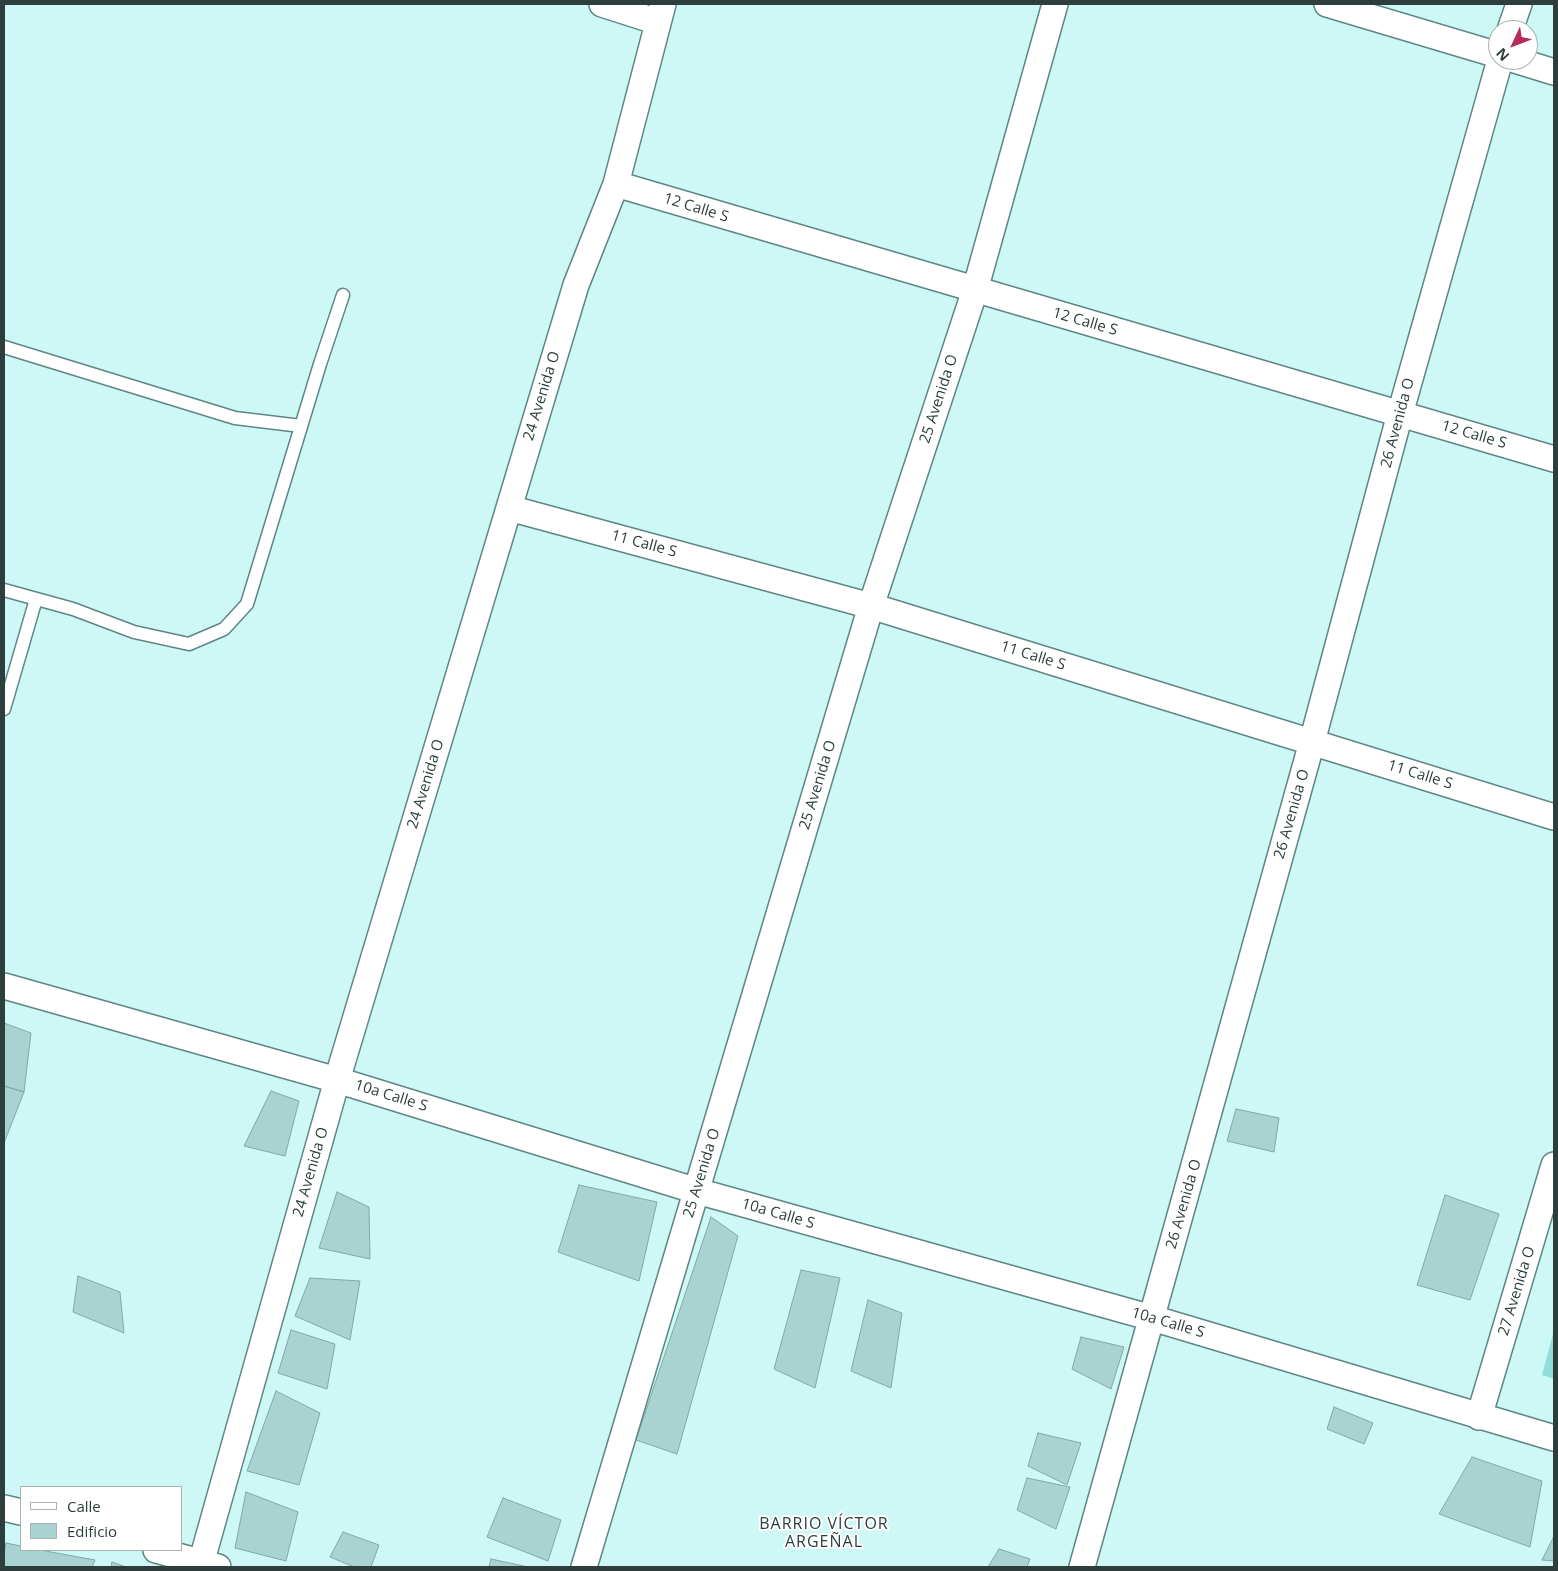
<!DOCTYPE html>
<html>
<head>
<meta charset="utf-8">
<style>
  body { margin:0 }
  #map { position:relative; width:1558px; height:1571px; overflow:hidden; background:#cef8f6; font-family:"Open Sans",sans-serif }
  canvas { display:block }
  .frame { position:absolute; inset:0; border:5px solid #2d3e3d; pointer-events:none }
  .legend { position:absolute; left:20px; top:1486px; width:162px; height:65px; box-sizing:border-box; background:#fff; border:1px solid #abb2b1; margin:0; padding:6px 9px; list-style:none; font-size:15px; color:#2d3e3d }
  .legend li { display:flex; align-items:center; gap:10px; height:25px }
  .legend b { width:25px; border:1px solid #abb2b1 }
  .north { position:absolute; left:1488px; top:20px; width:50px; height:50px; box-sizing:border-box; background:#fff; border:1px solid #abb2b1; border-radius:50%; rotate:227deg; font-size:14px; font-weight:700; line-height:20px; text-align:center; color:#2d3e3d }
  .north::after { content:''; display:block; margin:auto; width:18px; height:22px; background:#b8295c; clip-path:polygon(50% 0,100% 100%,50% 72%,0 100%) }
</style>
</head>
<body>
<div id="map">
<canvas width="1558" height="1571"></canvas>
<div class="frame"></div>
<ul class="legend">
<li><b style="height:6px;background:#fff"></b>Calle</li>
<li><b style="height:14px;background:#a9d3d0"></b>Edificio</li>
</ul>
<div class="north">N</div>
</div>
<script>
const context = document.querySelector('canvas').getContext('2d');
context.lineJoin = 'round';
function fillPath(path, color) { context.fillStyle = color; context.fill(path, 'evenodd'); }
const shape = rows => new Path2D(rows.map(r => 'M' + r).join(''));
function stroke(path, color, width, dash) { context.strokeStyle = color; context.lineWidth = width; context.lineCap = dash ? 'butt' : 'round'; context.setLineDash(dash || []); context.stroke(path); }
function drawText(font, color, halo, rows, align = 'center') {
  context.font = font + ' "Open Sans",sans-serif'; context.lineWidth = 4; context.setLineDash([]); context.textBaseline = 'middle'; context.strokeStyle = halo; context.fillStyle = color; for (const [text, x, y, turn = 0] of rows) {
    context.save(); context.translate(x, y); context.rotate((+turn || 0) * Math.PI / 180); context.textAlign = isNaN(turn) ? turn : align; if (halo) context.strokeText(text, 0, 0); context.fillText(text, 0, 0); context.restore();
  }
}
fillPath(shape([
  [1554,1330,1554,1379,1542,1375]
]), '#8edfdb');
const building = shape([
  [4,1023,31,1033,24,1092,4,1086,4,1023],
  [4,1086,24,1092,4,1143,4,1086],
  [271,1091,299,1101,285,1156,244,1146,271,1091],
  [1236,1109,1279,1118,1274,1152,1227,1141,1236,1109],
  [579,1185,657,1202,639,1281,558,1252,579,1185],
  [337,1192,369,1207,370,1259,319,1248,337,1192],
  [1445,1195,1499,1214,1470,1300,1417,1285,1445,1195],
  [711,1217,738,1236,677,1454,636,1440,711,1217],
  [801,1270,840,1278,815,1388,774,1369,801,1270],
  [78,1276,120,1292,124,1333,73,1312,78,1276],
  [310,1278,360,1281,350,1340,295,1316,310,1278],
  [868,1300,902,1313,891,1388,851,1371,868,1300],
  [291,1330,335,1344,327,1389,278,1373,291,1330],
  [1081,1337,1124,1347,1111,1389,1072,1369,1081,1337],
  [276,1391,320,1413,299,1485,247,1471,276,1391],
  [1334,1407,1373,1423,1364,1444,1327,1429,1334,1407],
  [1038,1433,1081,1443,1067,1485,1028,1466,1038,1433],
  [1472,1457,1542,1481,1530,1547,1439,1514,1472,1457],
  [1027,1478,1070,1487,1056,1529,1017,1510,1027,1478],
  [246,1492,298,1512,286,1561,235,1548,246,1492],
  [503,1498,561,1520,548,1561,487,1537,503,1498],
  [343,1532,379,1545,371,1567,354,1567,330,1557,343,1532],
  [1554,1536,1554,1561,1542,1560,1554,1536],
  [6,1543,21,1546,21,1550,40,1550,95,1560,92,1567,4,1567,4,1553,6,1543],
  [999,1549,1030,1559,1027,1567,988,1567,999,1549],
  [491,1559,528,1567,489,1567,491,1559],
  [112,1562,126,1567,111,1567,112,1562]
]);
fillPath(building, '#a9d3d0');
stroke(building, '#80a9a6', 1);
const service = shape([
  [4,347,235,418,301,426],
  [4,590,73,609,134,632,189,644,224,629,247,604,320,364,343,295],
  [4,709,36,599]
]);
const minor = shape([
  [602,4,658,22],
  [1327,4,1498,55],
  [1510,30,1519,4],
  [1515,60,1554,72],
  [616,184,1554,459],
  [509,508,871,606,1554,817],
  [4,986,337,1080,697,1191,1152,1318,1554,1438],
  [1479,1417,1554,1165],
  [4,1508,21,1512],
  [156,1550,218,1567],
  [200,1567,337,1080,576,285,616,184,663,4],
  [584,1567,871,606,975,290,1055,4],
  [1082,1567,1312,742,1400,414,1500,60]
]);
stroke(service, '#5e8684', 15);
stroke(minor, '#5e8684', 28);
stroke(service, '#fff', 12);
stroke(minor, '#fff', 25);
drawText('15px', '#2d3e3d', '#fff', [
  ["12 Calle S",696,208,17],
  ["12 Calle S",1085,322,16],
  ["24 Avenida O",542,396,-73],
  ["25 Avenida O",939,399,-72],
  ["26 Avenida O",1398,423,-75],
  ["12 Calle S",1474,435,16],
  ["11 Calle S",644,544,15],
  ["11 Calle S",1033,656,17],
  ["11 Calle S",1420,775,17],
  ["24 Avenida O",426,784,-73],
  ["25 Avenida O",818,785,-73],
  ["26 Avenida O",1292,814,-74],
  ["10a Calle S",391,1096,17],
  ["24 Avenida O",311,1172,-74],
  ["25 Avenida O",702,1173,-73],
  ["26 Avenida O",1184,1204,-74],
  ["10a Calle S",778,1214,16],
  ["27 Avenida O",1517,1291,-73],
  ["10a Calle S",1168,1323,16]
]);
context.letterSpacing = '1px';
drawText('16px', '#2d3e3d', '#fff', [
  ["BARRIO VÍCTOR",824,1524],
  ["ARGEÑAL",824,1542]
]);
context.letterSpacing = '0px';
</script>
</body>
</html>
